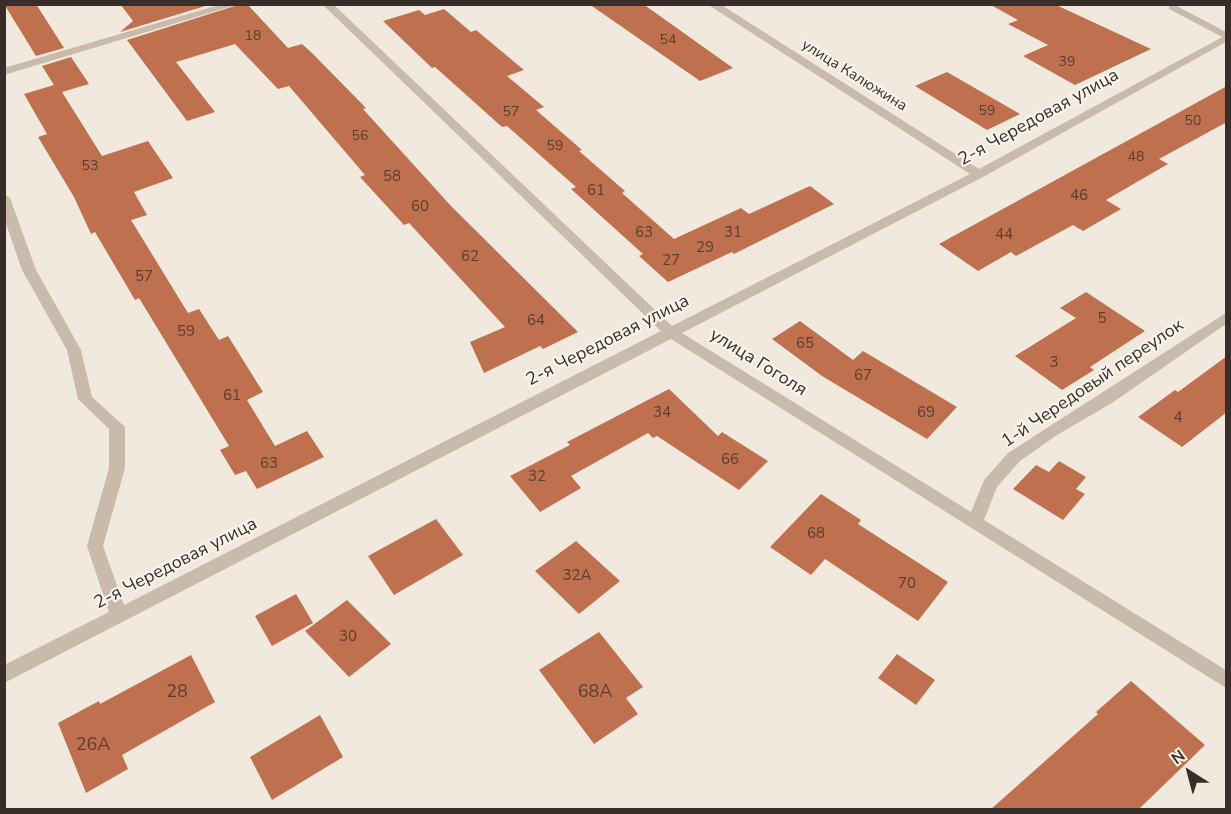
<!DOCTYPE html>
<html>
<head>
<meta charset="utf-8">
<style>
  body { margin:0 }
  #map { position:relative; width:1231px; height:814px; overflow:hidden; background:#f1e9de; font-family:"Nunito Sans",sans-serif }
  canvas { display:block }
  .frame { position:absolute; inset:0; border:6px solid #372e2a; pointer-events:none }
  .north { position:absolute; left:1159px; top:742px; width:60px; height:60px; -webkit-text-stroke:4px #f9f3ea; paint-order:stroke; rotate:324deg; font-size:16px; font-weight:700; line-height:24px; text-align:center; color:#372e2a }
  .north::after { content:''; display:block; margin:auto; width:21px; height:27px; background:#372e2a; clip-path:polygon(50% 0,100% 100%,50% 72%,0 100%) }
</style>
</head>
<body>
<div id="map">
<canvas width="1231" height="814"></canvas>
<div class="frame"></div>
<div class="north">N</div>
</div>
<script>
const context = document.querySelector('canvas').getContext('2d');
context.lineJoin = 'round';
function fillPath(path, color) { context.fillStyle = color; context.fill(path, 'evenodd'); }
const shape = rows => new Path2D(rows.map(r => 'M' + r).join(''));
function drawText(font, color, halo, rows, align = 'center') {
  context.font = font + ' "Nunito Sans",sans-serif'; context.lineWidth = 4.5; context.setLineDash([]); context.textBaseline = 'middle'; context.strokeStyle = halo; context.fillStyle = color; for (const [text, x, y, turn = 0] of rows) {
    context.save(); context.translate(x, y); context.rotate((+turn || 0) * Math.PI / 180); context.textAlign = isNaN(turn) ? turn : align; if (halo) context.strokeText(text, 0, 0); context.fillText(text, 0, 0); context.restore();
  }
}
fillPath(shape([
  [4,4,36,4,64,48,36,56],
  [120,4,212,4,120,32,133,21],
  [241,4,247,4,288,48,302,44,312,53,366,108,363,109,451,206,578,332,543,349,540,346,484,373,470,342,505,327,409,223,404,225,360,177,365,175,289,86,278,89,235,44,176,62,215,112,187,121,127,40],
  [589,4,643,4,733,68,700,81],
  [989,4,1054,4,1151,49,1075,85,1023,56,1048,45,1008,24,1018,20],
  [444,9,471,32,476,30,524,70,507,76,544,107,536,110,582,150,579,151,625,191,622,193,674,239,741,208,749,214,810,186,834,204,734,254,732,252,668,282,639,256,643,254,571,189,576,187,507,126,502,127,435,67,432,68,383,21,419,10,425,15],
  [71,57,89,84,62,92,102,156,148,141,173,178,134,192,147,215,131,220,188,313,199,309,219,340,228,336,263,392,247,400,275,446,307,431,324,457,257,489,246,471,235,475,220,450,229,446,139,298,135,300,95,232,91,234,74,197,38,137,47,134,24,94,54,85,42,66],
  [947,72,1020,114,987,130,915,86],
  [1227,86,1227,122,1159,159,1168,164,1106,200,1121,209,1083,231,1073,225,1016,256,1011,252,978,271,939,244],
  [1086,292,1145,331,1090,367,1094,370,1062,390,1015,356,1076,318,1060,308],
  [800,321,853,360,863,351,957,407,927,439,822,376,772,339],
  [1227,356,1227,412,1182,447,1138,417,1175,390,1178,392],
  [669,389,718,436,722,432,768,461,739,490,657,436,653,438,648,433,571,476,581,488,540,512,510,476,570,445,567,442],
  [1059,461,1086,477,1076,489,1085,494,1063,520,1013,489,1036,465,1049,472],
  [821,494,861,520,858,524,948,582,918,621,825,559,811,575,770,547],
  [436,519,463,555,394,595,368,556],
  [576,541,620,581,579,614,535,571],
  [296,594,313,623,272,646,255,616],
  [347,600,391,644,349,677,305,631],
  [599,632,643,687,626,698,638,714,594,744,539,670],
  [897,654,935,680,916,705,878,678],
  [191,655,215,702,122,755,128,769,86,793,58,723,99,701,100,704],
  [1131,681,1205,745,1138,810,990,810,1098,714,1096,712],
  [320,715,343,757,272,800,250,757]
]), '#bf704f');
fillPath(shape([
  [1169,5,1175,5,1226,32,1226,39,1169,9,1169,5]
]), '#c9baab');
fillPath(shape([
  [222,4,239,4,4,75,4,68,222,4],
  [322,4,333,4,672,326,970,174,707,4,720,4,979,169,1226,35,1226,42,983,177,682,333,971,512,984,480,1008,453,1226,313,1226,324,1112,403,1057,435,1020,461,997,487,984,520,1226,670,1226,688,671,339,4,683,4,665,109,612,87,546,109,468,109,429,78,399,67,350,22,270,4,218,4,194,10,198,36,270,81,350,92,397,125,427,125,468,103,546,124,605,661,331,322,4]
]), '#c9baab');
drawText('14px', '#593e33', null, [
  ["18",253,37],
  ["54",668,41],
  ["39",1067,63],
  ["59",987,112],
  ["57",511,113],
  ["50",1193,122],
  ["56",360,137],
  ["59",555,147],
  ["48",1136,158],
  ["53",90,167]
]);
drawText('15px', '#372e2a', '#f9f3ea', [
  ["улица Калюжина",854,76,32]
]);
drawText('15px', '#593e33', null, [
  ["58",392,177],
  ["61",596,191],
  ["46",1079,196],
  ["60",420,207],
  ["63",644,233],
  ["31",733,233],
  ["44",1004,235],
  ["29",705,248],
  ["62",470,257],
  ["27",671,261],
  ["57",144,277],
  ["5",1102,319],
  ["64",536,321],
  ["59",186,332],
  ["65",805,344],
  ["3",1054,363],
  ["67",863,376],
  ["61",232,396],
  ["34",662,413],
  ["69",926,413],
  ["4",1178,418],
  ["66",730,460],
  ["63",269,464],
  ["32",537,477],
  ["68",816,534],
  ["32А",577,576],
  ["70",907,584],
  ["30",348,637]
]);
drawText('18px', '#372e2a', '#f9f3ea', [
  ["2-я Чередовая улица",1039,118,-29],
  ["2-я Чередовая улица",608,341,-27],
  ["улица Гоголя",758,363,32],
  ["1-й Чередовый переулок",1093,384,-34],
  ["2-я Чередовая улица",176,564,-27]
]);
drawText('18px', '#593e33', null, [
  ["28",177,693],
  ["68А",595,693],
  ["26А",93,746]
]);
</script>
</body>
</html>
